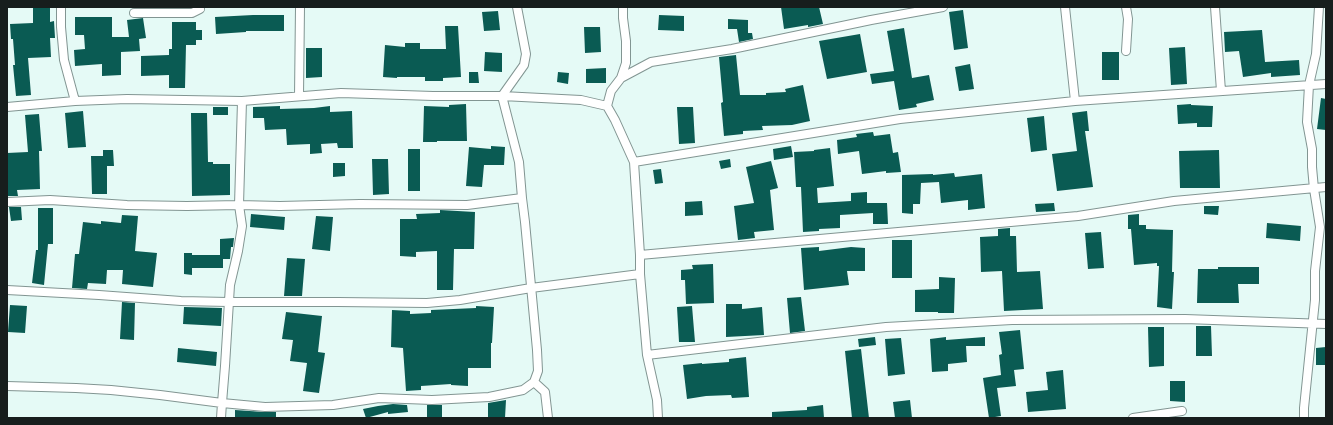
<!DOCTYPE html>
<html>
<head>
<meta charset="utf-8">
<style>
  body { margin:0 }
  #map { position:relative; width:1333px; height:425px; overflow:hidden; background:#e5faf6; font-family:"PT Sans",sans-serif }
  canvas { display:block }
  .frame { position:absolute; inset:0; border:8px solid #171e1d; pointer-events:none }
</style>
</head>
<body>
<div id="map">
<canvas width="1333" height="425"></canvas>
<div class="frame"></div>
</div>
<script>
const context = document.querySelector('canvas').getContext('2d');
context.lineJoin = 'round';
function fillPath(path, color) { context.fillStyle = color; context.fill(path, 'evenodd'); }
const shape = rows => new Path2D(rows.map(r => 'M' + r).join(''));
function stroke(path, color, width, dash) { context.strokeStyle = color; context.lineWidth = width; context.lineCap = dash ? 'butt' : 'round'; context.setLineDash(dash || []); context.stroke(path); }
fillPath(shape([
  [33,7,50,7,50,22,54,21,55,38,50,38,51,57,28,58,31,95,16,96,13,65,15,65,13,39,11,39,10,24,33,23],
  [781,7,819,7,823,24,808,27,808,25,784,29],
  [963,10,968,48,954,50,949,12],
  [498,11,500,30,484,31,482,12],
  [253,15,284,15,284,31,246,31,246,32,216,34,215,17],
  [659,15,684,16,684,31,658,30],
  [75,17,112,17,112,37,129,37,127,20,143,18,146,38,139,39,140,51,121,52,121,75,102,76,102,64,75,66,74,50,85,49,84,35,75,35],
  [728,19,748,20,748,33,752,33,753,39,739,42,737,29,728,29],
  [172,22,196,22,196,30,202,30,202,40,196,40,196,45,186,45,185,88,169,88,169,75,141,76,141,56,169,55,169,49,172,49],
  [445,26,458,26,461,77,443,78,443,81,425,81,425,77,397,77,397,78,383,77,385,45,405,47,405,43,420,43,420,49,446,49],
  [584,27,600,27,601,52,585,53],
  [904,28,912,78,929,75,934,100,916,104,917,107,899,110,894,81,872,84,870,74,894,71,887,31],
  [1262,30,1265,62,1299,60,1300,75,1271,77,1271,73,1243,77,1239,51,1225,52,1224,32],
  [860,34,867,72,827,79,819,41],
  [1185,47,1187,84,1171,85,1169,48],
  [306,48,322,48,322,77,306,78],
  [485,52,502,53,502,72,484,71],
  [1102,52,1119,52,1119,80,1102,80],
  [736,55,740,95,766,95,766,93,786,92,785,89,803,85,810,121,792,125,762,126,763,130,743,131,743,134,724,136,721,103,723,102,719,57],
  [970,64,974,89,959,91,955,67],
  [606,68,606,83,586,83,586,69],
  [469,72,478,72,479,83,469,83],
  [558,72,569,73,568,84,557,82],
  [1321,98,1326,99,1326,130,1317,129],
  [466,104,467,141,437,141,437,142,423,142,424,106,449,107,449,105],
  [1191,104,1191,105,1213,106,1212,127,1197,127,1197,123,1178,124,1177,105],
  [280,106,280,109,314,108,330,106,330,112,352,111,353,148,338,148,337,143,321,144,322,153,310,154,310,144,287,145,286,129,265,130,264,118,253,118,253,107],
  [213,107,228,107,228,115,213,115],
  [677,107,693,107,695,143,679,144],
  [83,111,86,147,68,148,65,113],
  [1087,111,1089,131,1085,131,1093,187,1057,191,1052,154,1077,151,1072,113],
  [191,113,207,113,208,162,213,162,213,164,230,164,230,195,192,196],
  [39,114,42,151,39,151,40,189,17,190,18,196,8,196,8,193,7,194,7,153,28,152,25,115],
  [1044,116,1047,150,1031,152,1027,118],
  [873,132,874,136,890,134,893,153,898,152,901,172,886,173,886,171,862,174,859,151,838,154,837,140,857,137,856,134],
  [491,146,505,147,504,165,484,165,482,187,466,186,469,147,491,149],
  [791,146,793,157,774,160,773,149],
  [830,148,834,186,817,188,818,203,851,201,851,193,867,192,867,203,887,203,888,224,873,224,873,213,840,215,840,228,819,229,819,231,803,232,801,187,796,187,794,152,814,151,814,150],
  [408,149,420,149,420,191,408,191],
  [103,150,113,150,114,166,107,166,107,194,92,194,91,156,103,156],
  [1219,150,1220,188,1180,188,1179,151],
  [372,159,388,159,389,194,373,195],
  [730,159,731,167,721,169,719,161],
  [771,161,778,188,770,190,774,230,754,232,755,238,738,240,734,206,754,203,746,167],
  [333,163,345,163,345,176,333,177],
  [661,169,663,183,655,184,653,170],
  [954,173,955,177,982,174,985,208,968,210,968,200,941,203,939,182,921,183,920,204,913,204,913,214,902,213,902,175,933,174,933,175],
  [702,201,703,215,685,216,685,202],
  [1054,203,1055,211,1036,212,1035,204],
  [1204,206,1219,206,1218,215,1204,214],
  [9,207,21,207,22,220,11,221],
  [38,208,53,208,53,244,48,244,44,285,32,283,36,250,38,250],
  [440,210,475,212,474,249,454,249,453,290,437,290,437,251,416,252,416,257,400,256,400,219,417,219,416,214,440,213],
  [251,214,285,217,284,230,250,227],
  [1139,214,1139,225,1146,225,1146,229,1173,230,1172,272,1174,272,1172,309,1157,307,1159,266,1157,266,1157,263,1134,265,1131,229,1128,229,1128,215],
  [122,215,138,216,135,251,157,253,153,287,122,284,123,270,107,270,106,284,88,283,87,289,72,288,75,254,79,254,83,222,101,224,101,221,121,223],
  [316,216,333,217,330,251,312,249],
  [1267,223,1301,226,1300,241,1266,238],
  [1010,228,1010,236,1016,236,1017,272,1040,271,1043,309,1004,311,1002,271,981,272,980,237,998,236,998,229],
  [1101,232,1104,268,1088,269,1085,233],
  [234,238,233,247,231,247,230,259,223,259,223,268,192,268,192,275,184,274,184,253,192,253,192,255,220,255,220,239],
  [892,240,912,240,912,278,892,278],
  [819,247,819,251,851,247,865,248,865,271,847,271,849,285,804,290,801,248],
  [287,258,305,259,302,296,284,296],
  [713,264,714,303,686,304,685,280,681,280,681,270,693,269,692,265],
  [1218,267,1259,267,1259,284,1238,284,1239,303,1197,303,1198,269,1218,269],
  [939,277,955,278,954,313,938,313,938,312,915,312,915,290,939,289],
  [801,297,805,331,790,333,787,298],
  [122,302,135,303,134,340,120,339],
  [726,304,742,304,742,309,762,307,764,335,726,337],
  [10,305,27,306,25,333,8,332],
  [476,306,494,307,492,343,491,343,491,368,468,368,468,386,451,385,451,384,421,386,421,390,406,391,403,348,391,347,392,310,410,311,410,314,431,313,431,310,476,308],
  [692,306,695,342,679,342,677,307],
  [184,307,222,308,221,326,183,324],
  [286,312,322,316,318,352,325,353,319,393,303,391,307,363,290,361,293,340,282,339],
  [1196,326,1211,326,1212,356,1196,356],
  [1148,327,1164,327,1164,366,1149,367],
  [1020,330,1024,369,1014,370,1016,386,997,388,1001,416,989,418,983,378,1001,375,999,355,1002,354,999,332],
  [875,337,876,345,859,347,858,339],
  [946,337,946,340,985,337,985,346,966,346,967,362,948,364,948,371,932,372,930,339],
  [901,338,905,374,888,376,885,339],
  [1326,347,1326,365,1316,365,1316,348],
  [178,348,217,352,216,366,177,362],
  [861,349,869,418,852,418,845,351],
  [746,357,749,397,732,398,731,395,706,396,687,399,683,365,702,363,702,364,729,362,729,359],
  [1063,370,1066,409,1028,412,1026,392,1048,390,1046,372],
  [1170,381,1185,381,1185,402,1170,401],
  [506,400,505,418,488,418,488,403],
  [910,400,912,418,895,418,893,402],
  [393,404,407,405,408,412,388,414,388,412,366,418,363,409,378,406],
  [427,405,442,405,442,418,427,418],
  [823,405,824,418,772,418,772,412,807,410,807,407],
  [235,410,264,412,276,412,276,418,235,418]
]), '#0a5b53');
const minor = shape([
  [61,7,61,27,64,60,75,101],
  [1065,7,1075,101],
  [1126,7,1128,19,1126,51],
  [1215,7,1221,91],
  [134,13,192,13,200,9,199,7],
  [621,78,651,62,732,49,871,20,943,7],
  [299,96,300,7],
  [242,101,239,205,280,206,360,204,467,205,522,198,519,162,502,96,524,65,526,54,517,7],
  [607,106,615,120,634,162,640,255,640,274,647,355,657,400,658,418],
  [7,107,75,101,127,99,242,101,341,93,433,96,502,96,581,100,607,106,611,91,621,78,626,63,626,41,623,18,623,7],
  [634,162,900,119,1075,101,1326,84],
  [7,202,50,200,127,205,187,206,239,205,242,226,238,251,230,285,225,366,222,403,265,407,333,405,379,398,432,400,489,397,523,390,534,382,538,371,537,350,525,222,522,198],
  [640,255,1078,216,1174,201,1326,187],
  [7,290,99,295,181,301,228,302,338,302,427,303,460,300,531,288,640,274],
  [647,355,886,327,1012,320,1185,319,1326,324],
  [534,382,545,392,548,418],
  [7,386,76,388,111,390,160,395,222,403,221,418],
  [1133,418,1182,411],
  [1304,418,1304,408,1315,300,1315,271,1320,227,1314,189,1312,167,1312,149,1307,122,1309,85,1316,54,1319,7]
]);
stroke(minor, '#829592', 10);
stroke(minor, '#fff', 8);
</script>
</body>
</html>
